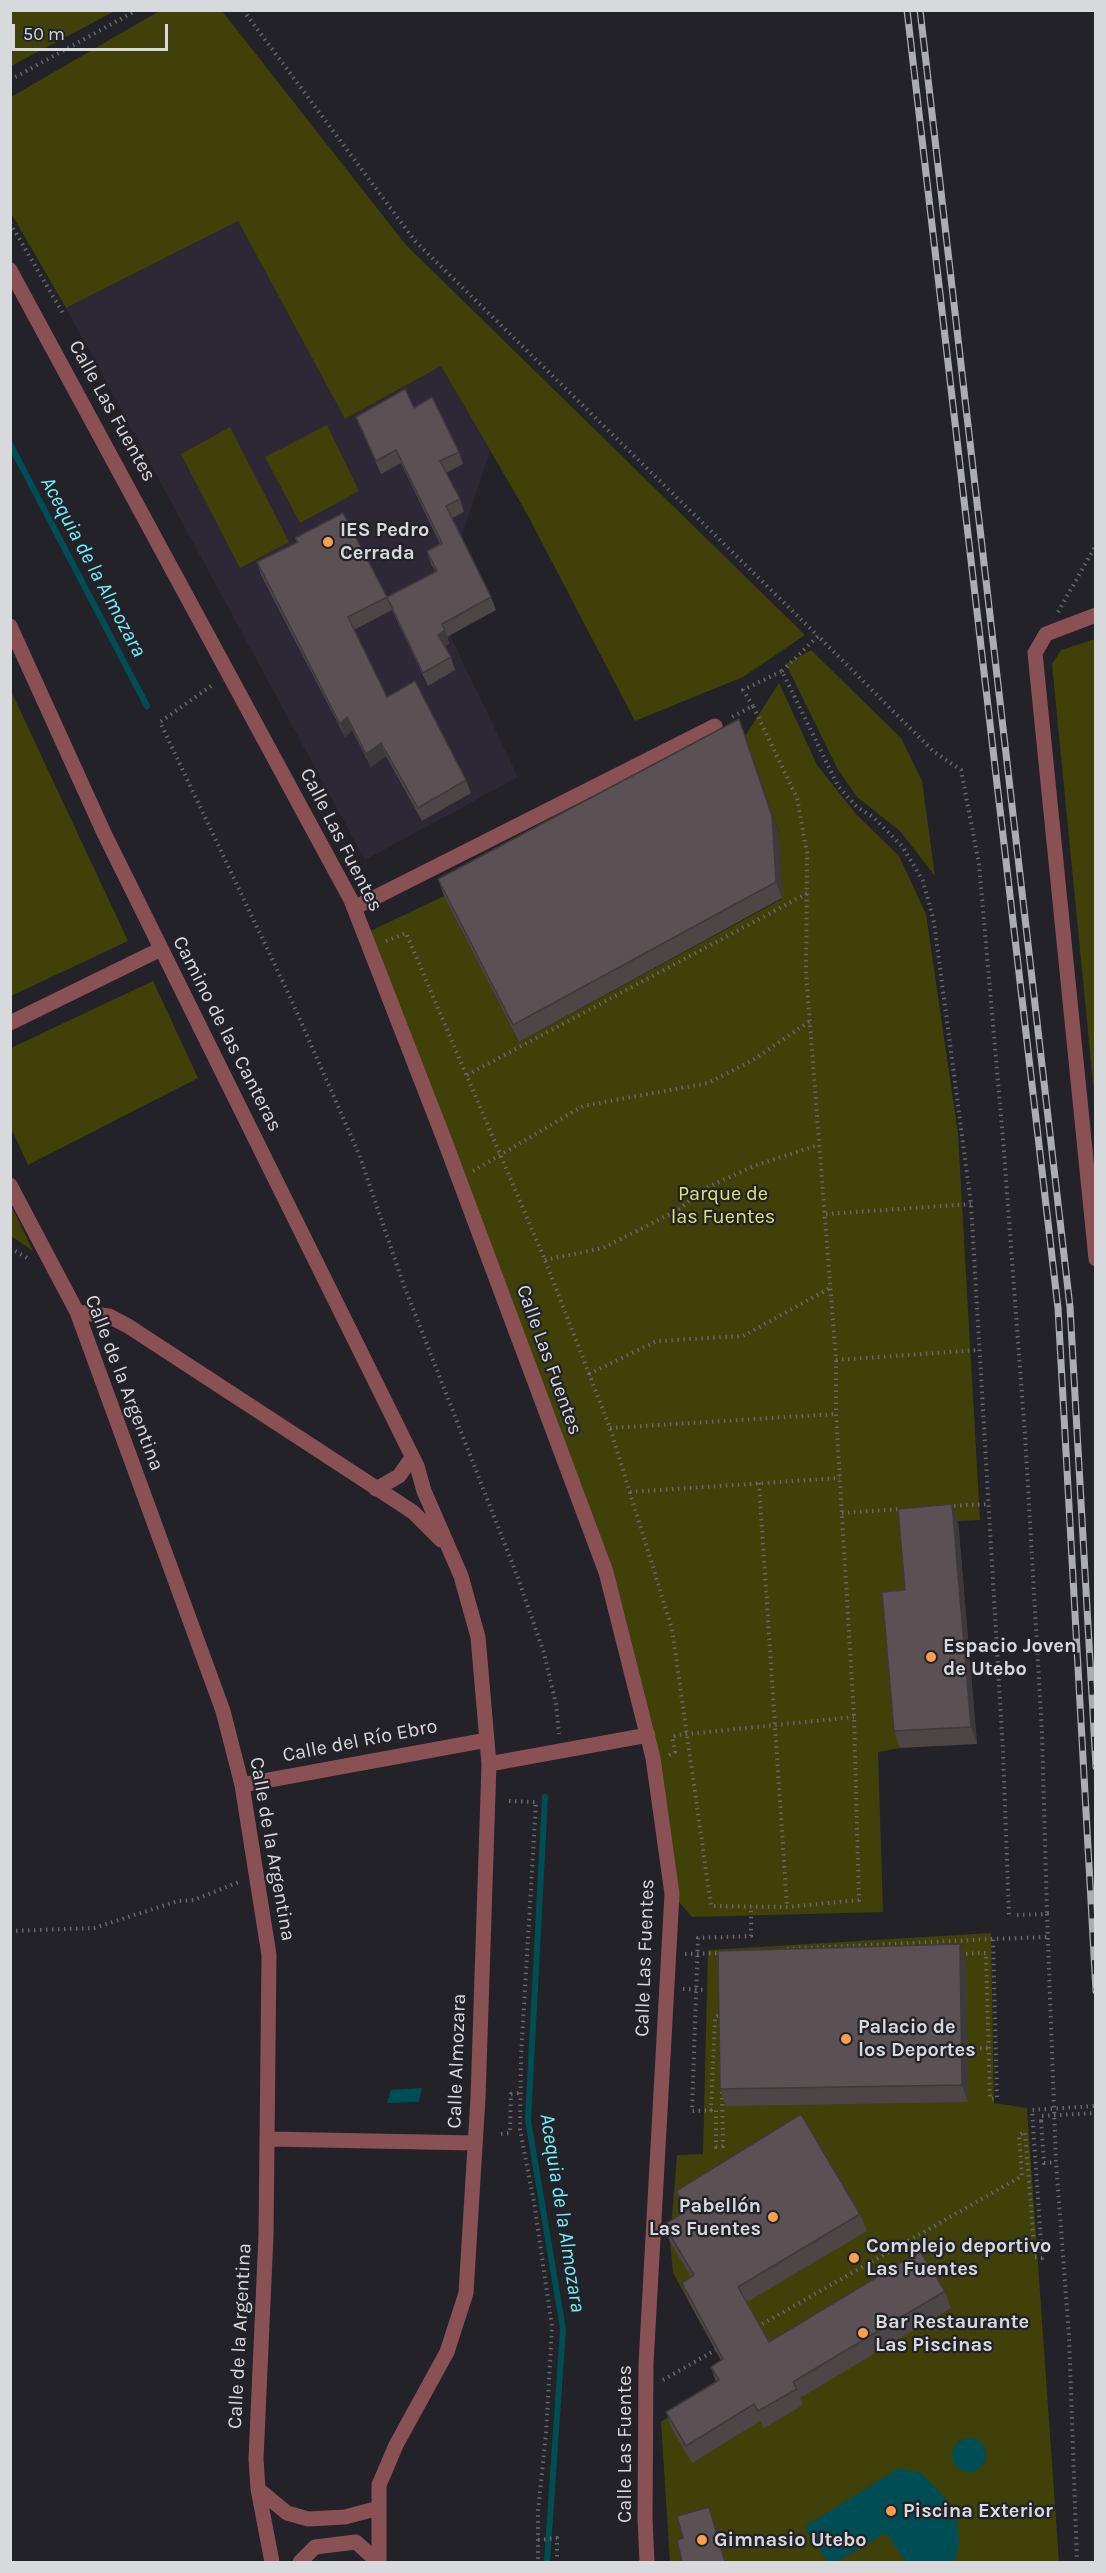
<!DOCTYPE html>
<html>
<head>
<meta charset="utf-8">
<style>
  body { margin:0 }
  #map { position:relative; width:1106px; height:2573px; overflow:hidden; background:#222228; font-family:Karla,sans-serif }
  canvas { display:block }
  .frame { position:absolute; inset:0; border:12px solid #d8d9dd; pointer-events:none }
  .scale { position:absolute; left:12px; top:24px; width:156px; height:27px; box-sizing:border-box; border:3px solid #d8d9dd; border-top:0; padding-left:8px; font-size:18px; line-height:21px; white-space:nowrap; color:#d8d9dd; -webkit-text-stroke:4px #222228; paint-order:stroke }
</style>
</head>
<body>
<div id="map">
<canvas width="1106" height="2573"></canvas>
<div class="frame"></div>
<div class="scale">50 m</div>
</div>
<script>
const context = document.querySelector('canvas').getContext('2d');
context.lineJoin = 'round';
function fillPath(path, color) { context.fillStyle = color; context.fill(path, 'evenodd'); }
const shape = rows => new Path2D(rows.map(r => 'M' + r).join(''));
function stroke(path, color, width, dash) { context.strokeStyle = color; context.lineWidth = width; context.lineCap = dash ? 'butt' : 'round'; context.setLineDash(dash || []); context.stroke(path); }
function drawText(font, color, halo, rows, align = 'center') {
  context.font = font + ' Karla,sans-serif'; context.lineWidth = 4.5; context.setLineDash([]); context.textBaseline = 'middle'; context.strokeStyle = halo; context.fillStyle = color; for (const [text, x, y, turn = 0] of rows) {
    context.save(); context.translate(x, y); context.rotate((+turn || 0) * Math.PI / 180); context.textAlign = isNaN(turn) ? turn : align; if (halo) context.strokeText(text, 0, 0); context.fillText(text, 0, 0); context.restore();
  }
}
fillPath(shape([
  [238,221,345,419,441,366,490,451,461,538,496,610,450,635,518,777,365,860,66,308]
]), '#2e2736');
fillPath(shape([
  [11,10,115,10,115,11,11,66],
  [161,10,222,11,406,245,805,635,743,677,635,721,526,512,441,366,345,419,238,221,66,308,11,213,11,97],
  [327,425,359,491,300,523,265,457],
  [230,427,289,542,240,568,181,454],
  [1095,639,1096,639,1095,1103,1052,664,1061,650],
  [811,650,901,738,922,781,935,876,900,831,857,797,837,768,786,664],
  [779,683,817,765,856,814,899,856,926,914,958,1134,980,1520,958,1521,911,1607,898,1720,900,1748,878,1752,883,1912,692,1917,672,1894,643,1714,561,1451,364,934,444,896,519,1042,782,899,779,833,745,736],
  [11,691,128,941,11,996,10,996],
  [153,981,198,1078,28,1165,11,1128,11,1048],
  [10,1205,11,1205,33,1251,11,1236],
  [991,1933,994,2103,1027,2108,1059,2562,670,2562,661,2422,729,2375,673,2273,670,2242,677,2155,703,2154,708,1950]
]), '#3f4108');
fillPath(shape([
  [422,2088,419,2102,387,2103,391,2090],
  '952 2455a17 17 0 1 1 34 0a17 17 0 1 1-34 0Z',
  [899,2468,921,2473,949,2502,957,2521,959,2540,956,2558,951,2562,906,2562,886,2533,836,2562,828,2562,804,2527]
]), '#004e55');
stroke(shape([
  [10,444,147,706],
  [545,1797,528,2120,563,2329,547,2562]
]), '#004e55', 6);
stroke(shape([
  [243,10,415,241,818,636],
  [10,80,137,10],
  [10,223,64,315],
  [10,331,12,330],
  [1058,612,1096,545],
  [782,671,818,636,933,751,961,770,979,864,1003,1139,1025,1435,1042,1733,1047,1914],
  [211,686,160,722,290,997,359,1154,403,1283,518,1578,544,1653,556,1704,559,1734],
  [753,706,743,690,782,671,838,786,857,807,873,817,902,846,923,881,934,922,971,1204,1003,1752,1009,1915],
  [386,941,406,933,545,1260,610,1428,672,1629,711,1906,787,1907,859,1900,854,1717,836,1414,836,1360,806,973,807,853,797,798,753,706,730,718],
  [467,1075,808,893],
  [473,1171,583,1106,708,1083,753,1060,810,1021],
  [826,1214,971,1204],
  [10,1248,29,1259],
  [545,1260,603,1248,678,1210,706,1188,754,1166,818,1145],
  [836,1360,979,1350],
  [589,1374,657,1341,743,1336,830,1288],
  [610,1428,836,1414],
  [759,1483,787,1907],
  [630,1492,840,1478],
  [948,1506,988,1504],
  [842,1513,901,1509],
  [669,1755,675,1752,672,1737,678,1735,854,1717],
  [509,1801,536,1802,521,2057,520,2130,534,2202,552,2327,546,2434,538,2511,538,2562],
  [1017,1915,1047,1914,1056,2162,1069,2336,1077,2562],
  [10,1931,94,1928,178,1901,194,1900,241,1881],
  [787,1949,993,1939],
  [685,1954,722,1953],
  [960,1954,986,1953,990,2099,997,2098,993,1939,1048,1937],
  [683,1989,707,1990],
  [968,2049,989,2048],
  [722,2092,723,2146,716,2147,716,2110,692,2111,698,1938,751,1936,751,1906],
  [711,2111,715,2017,720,2015],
  [1041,2121,1044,2163,1056,2162],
  [501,2134,510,2133,511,2094,520,2093],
  [757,2327,1022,2176,1019,2135,1025,2132,1035,2257],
  [663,2380,719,2348],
  [538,2540,557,2538,557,2562]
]), '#67676d', 4, [1.5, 4.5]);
stroke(shape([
  [10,270,351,900,444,1139,606,1572,653,1758,672,1894,646,2364,645,2518,647,2562],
  [1096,615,1046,634,1035,653,1096,1259],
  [10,626,104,833,417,1466,424,1491,461,1576,478,1637,489,1764,478,2098,466,2293,447,2352,396,2445,379,2485,379,2562],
  [354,908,715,726],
  [10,1023,161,949],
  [10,1185,77,1312,223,1711,242,1785,269,1955,266,2235,256,2459,258,2489,272,2562],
  [77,1312,109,1316,128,1326,413,1512,441,1540],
  [376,1489,399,1476,411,1459],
  [489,1764,648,1735],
  [242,1785,487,1740],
  [269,2139,475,2143],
  [258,2489,287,2513,308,2519,345,2517,379,2508],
  [300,2562,315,2547,356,2542,378,2562]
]), '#8a5155', 15);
const rail = shape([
  [907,10,1058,1308,1096,1991],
  [920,10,1070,1307,1096,1767]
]);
stroke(rail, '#acadb2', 7);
stroke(rail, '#222228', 4.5, [14]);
stroke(shape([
  [1041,2121,1041,2116,1096,2113],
  [1035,2257,1042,2258,1032,2110,1096,2106]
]), '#67676d', 4, [1.5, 4.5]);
fillPath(shape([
  [414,408,459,452,463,464,446,473,460,499,464,512,452,518,491,597,496,610,447,637,449,643,445,647,451,657,455,670,428,686,392,610,354,630,387,697,466,780,471,793,422,821,386,756,371,767,352,730,345,737,261,575,257,562,297,543,295,538,387,597,436,572,431,564,427,551,440,544,401,463,381,474,361,429,356,417],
  [779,833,782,898,519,1042,444,896,438,879],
  [958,1521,977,1744,900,1748,894,1731,905,1590],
  [966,1961,968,2102,726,2106,720,2089],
  [676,2191,860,2214,867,2231,747,2302,769,2342,945,2291,951,2308,800,2398,803,2405,764,2428,760,2421,692,2463,672,2429,666,2412,716,2382,711,2367,721,2360,688,2300,682,2283,691,2277,670,2242,664,2225,685,2211]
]), '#4d4647');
fillPath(shape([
  [445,630,449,643,443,648,438,635],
  [347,717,352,730,345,737,340,724],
  [739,719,779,833,782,898,776,882],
  [381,743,386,756,371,767,366,754],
  [952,1504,958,1521,977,1744,971,1727],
  [960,1944,966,1961,968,2102,962,2085],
  [709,2507,714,2520,726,2562,725,2562]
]), '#3e393a');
const building = shape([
  [405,389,414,408,432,397,459,452,440,461,460,499,446,506,491,597,442,624,445,630,438,635,451,657,423,673,387,597,437,571,427,551,442,543,396,450,376,461,356,417,405,389],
  [343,513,387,597,348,617,387,697,415,681,466,780,418,808,381,743,366,754,347,717,340,724,257,562,298,542,295,538,343,513],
  [739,719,772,816,776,882,513,1025,438,879,739,719],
  [952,1504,971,1727,894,1731,882,1592,905,1590,898,1509,952,1504],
  [960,1944,962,2085,720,2089,718,1951,960,1944],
  [801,2114,860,2214,738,2287,769,2342,920,2251,945,2291,793,2382,797,2389,758,2411,754,2404,686,2446,666,2412,719,2380,711,2367,723,2359,682,2283,694,2275,664,2225,687,2210,676,2191,801,2114],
  [709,2507,725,2562,682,2562,677,2540,683,2538,677,2516,709,2507]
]);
fillPath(building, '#595153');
stroke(building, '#3e393a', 1.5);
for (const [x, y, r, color] of [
  [328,542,6,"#fa9f4e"],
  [931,1657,6,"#fa9f4e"],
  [846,2039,6,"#fa9f4e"],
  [773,2217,6,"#fa9f4e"],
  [854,2258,6,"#fa9f4e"],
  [863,2333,6,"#fa9f4e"],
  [891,2511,6,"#fa9f4e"],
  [702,2540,6,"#fa9f4e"]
]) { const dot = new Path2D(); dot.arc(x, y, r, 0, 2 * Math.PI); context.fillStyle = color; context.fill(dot); stroke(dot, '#222228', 2); }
drawText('20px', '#d8d9dd', '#222228', [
  ["Calle Las Fuentes",112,411,61],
  ["Calle Las Fuentes",341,840,63],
  ["Camino de las Canteras",227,1034,63],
  ["Calle Las Fuentes",549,1360,70],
  ["Calle de la Argentina",124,1383,69],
  ["Calle del Río Ebro",360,1741,-11],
  ["Calle de la Argentina",272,1849,80],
  ["Calle Las Fuentes",645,1958,-88],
  ["Calle Almozara",457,2061,-88],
  ["Calle de la Argentina",240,2336,-87],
  ["Calle Las Fuentes",625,2444,-90]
]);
drawText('bold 20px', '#d8d9dd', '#222228', [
  ["IES Pedro",340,530],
  ["Cerrada",340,553],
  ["Espacio Joven",943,1646],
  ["de Utebo",943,1669],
  ["Palacio de",858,2027],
  ["los Deportes",858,2050],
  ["Pabellón",761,2206,"right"],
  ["Las Fuentes",761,2229,"right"],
  ["Complejo deportivo",866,2246],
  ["Las Fuentes",866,2269],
  ["Bar Restaurante",875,2322],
  ["Las Piscinas",875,2345],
  ["Piscina Exterior",903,2511],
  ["Gimnasio Utebo",714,2540]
], 'left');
drawText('20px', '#dfe672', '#222228', [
  ["Parque de",723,1194],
  ["las Fuentes",723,1217]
]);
drawText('italic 21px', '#72effc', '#222228', [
  ["Acequia de la Almozara",93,567,62],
  ["Acequia de la Almozara",562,2213,81]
]);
</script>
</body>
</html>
